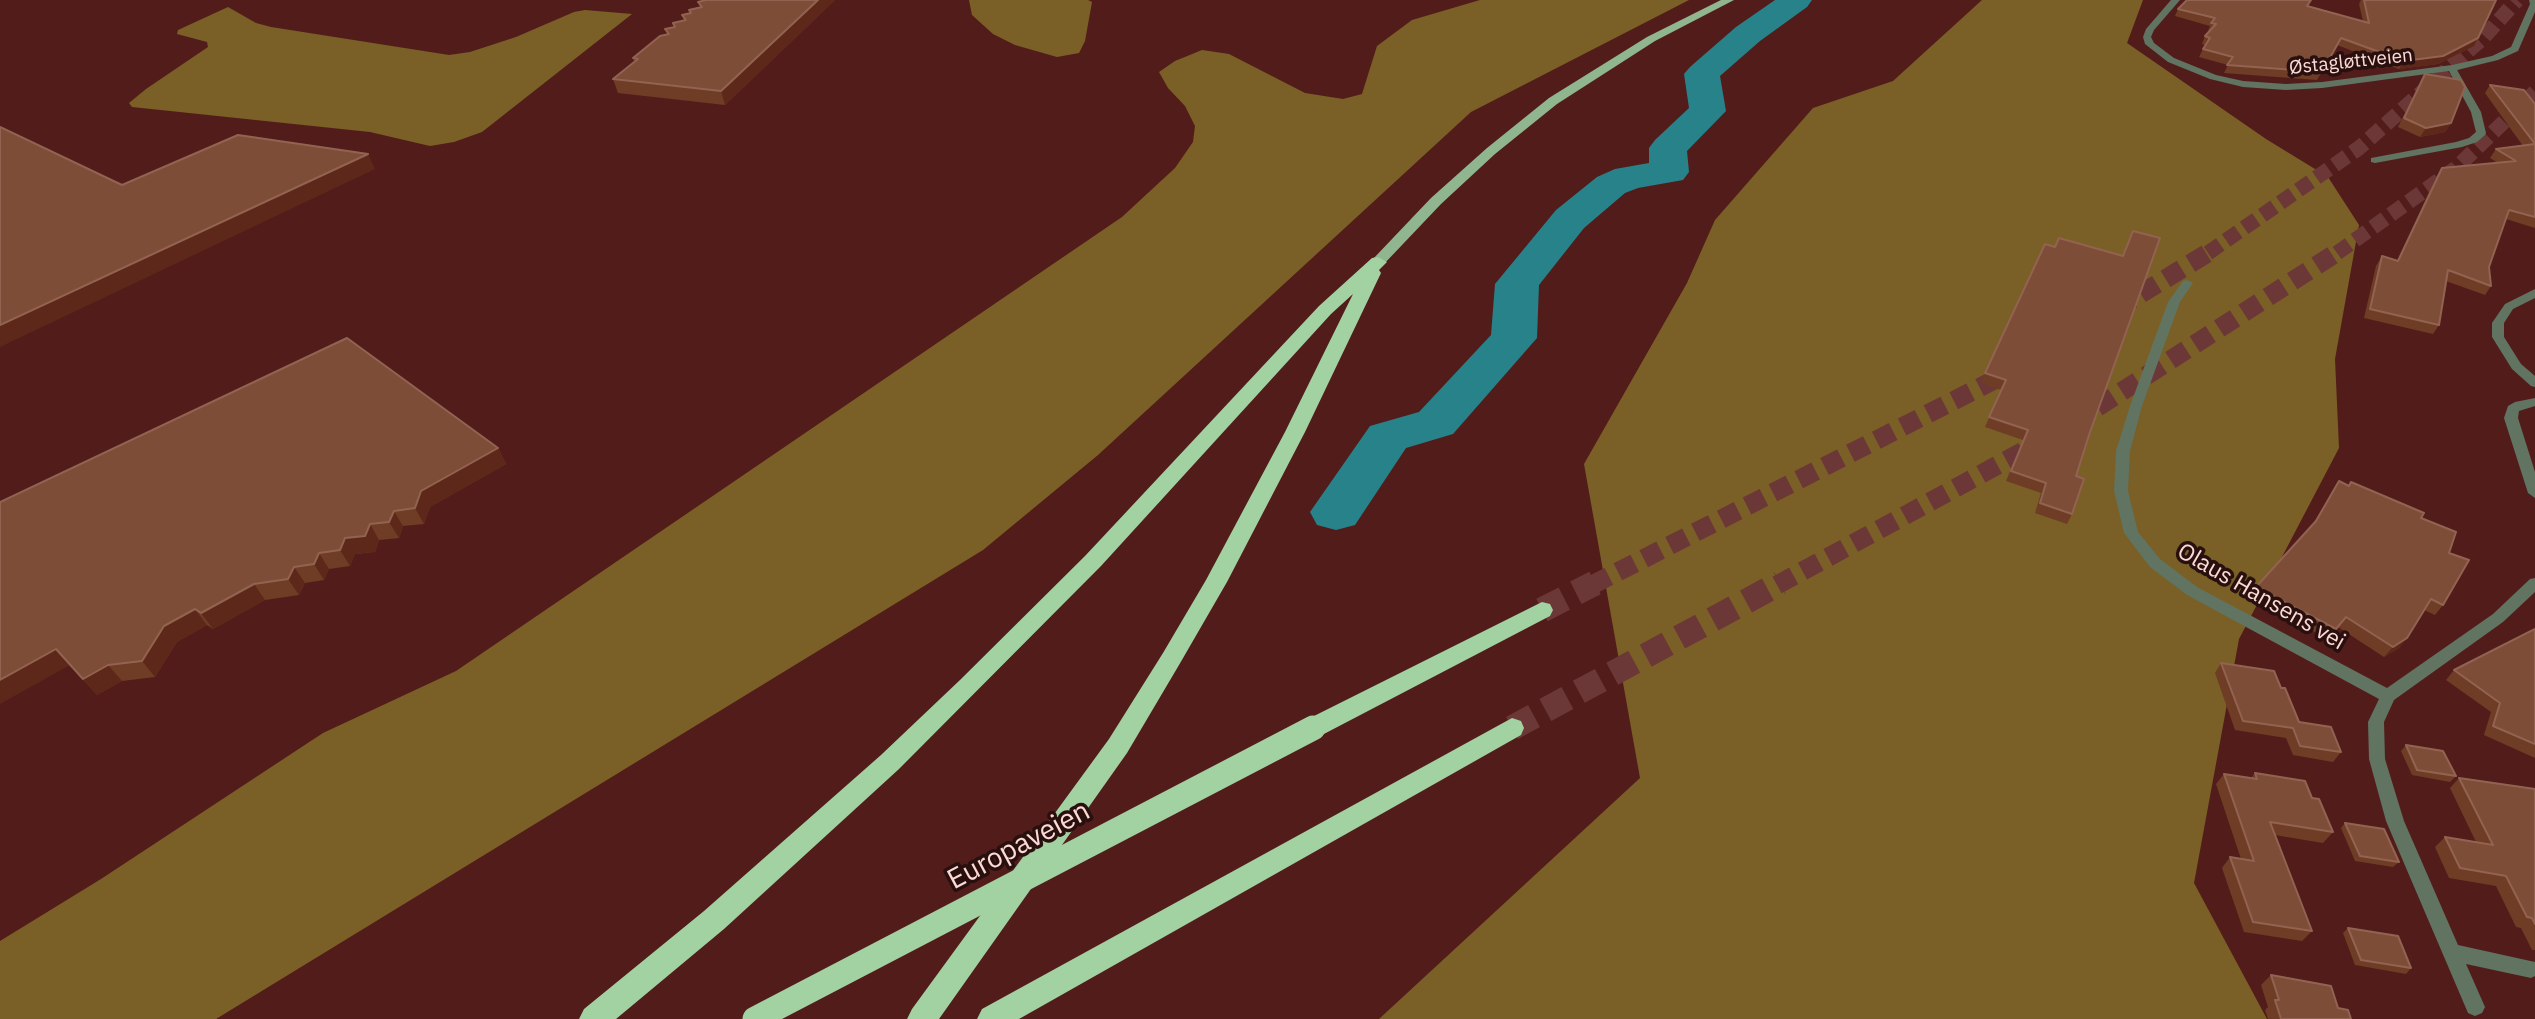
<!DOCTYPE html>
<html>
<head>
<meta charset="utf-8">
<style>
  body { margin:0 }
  canvas { display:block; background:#521c1b }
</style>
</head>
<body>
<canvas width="2535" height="1019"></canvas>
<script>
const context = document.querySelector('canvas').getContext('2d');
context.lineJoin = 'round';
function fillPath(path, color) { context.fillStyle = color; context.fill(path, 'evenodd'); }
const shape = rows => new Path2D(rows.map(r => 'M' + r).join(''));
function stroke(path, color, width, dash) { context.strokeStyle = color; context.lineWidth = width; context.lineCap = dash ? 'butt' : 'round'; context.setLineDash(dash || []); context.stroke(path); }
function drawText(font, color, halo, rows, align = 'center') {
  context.font = font + ' "IBM Plex Sans",sans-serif'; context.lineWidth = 7; context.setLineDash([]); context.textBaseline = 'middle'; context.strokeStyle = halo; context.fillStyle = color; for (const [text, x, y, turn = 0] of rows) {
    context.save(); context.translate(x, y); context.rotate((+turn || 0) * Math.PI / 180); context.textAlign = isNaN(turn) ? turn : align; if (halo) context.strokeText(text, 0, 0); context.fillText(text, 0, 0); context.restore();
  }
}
fillPath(shape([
  [969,0,1088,0,1092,2,1085,41,1079,53,1057,57,1015,45,993,34,972,15],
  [1480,0,1689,0,1471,112,1098,455,983,550,216,1019,0,1019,0,941,101,879,323,733,456,671,1122,217,1175,168,1193,142,1195,126,1185,106,1168,88,1159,72,1175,61,1202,50,1229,54,1305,93,1343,99,1362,94,1377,46,1412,20],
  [1982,0,2143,0,2127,43,2266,139,2328,177,2359,225,2335,359,2339,448,2239,639,2194,883,2267,1019,1379,1019,1640,778,1584,464,1687,283,1715,220,1813,108,1893,81],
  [228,7,256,23,271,27,449,55,470,52,516,37,574,12,585,10,632,14,482,132,454,142,430,146,370,132,132,107,129,103,146,89,208,47,207,42,177,34,178,30]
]), '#7a6026');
fillPath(shape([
  [1775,0,1812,0,1807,7,1760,41,1720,76,1726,111,1687,151,1689,172,1683,180,1638,188,1625,193,1584,228,1539,285,1537,338,1453,434,1406,448,1355,525,1336,530,1317,525,1310,512,1370,426,1419,412,1491,335,1495,284,1556,210,1597,177,1615,169,1649,163,1649,148,1655,140,1689,108,1684,74,1690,67,1736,27,1775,0]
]), '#28828a');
stroke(shape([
  [2208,253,2359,148,2484,37,2517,0],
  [2337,253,2456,168,2535,92]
]), '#6c3837', 15, [15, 7]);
stroke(shape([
  [2116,309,2211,251],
  [2073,423,2339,251],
  [1592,585,2010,372],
  [1777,585,2042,441]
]), '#6c3837', 19, [19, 10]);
stroke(shape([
  [1542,610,1595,583],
  [1512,728,1780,583]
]), '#6c3837', 25, [25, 13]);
fillPath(shape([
  [2171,0,2180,0,2154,30,2151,37,2154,43,2174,58,2216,75,2243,81,2286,84,2322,82,2452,65,2492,56,2511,47,2530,4,2529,0,2535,0,2535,12,2518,51,2498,60,2457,70,2481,112,2486,133,2485,135,2477,142,2462,147,2375,163,2371,162,2371,158,2456,142,2469,138,2476,132,2471,112,2449,71,2322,88,2286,90,2243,87,2210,79,2168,62,2145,44,2143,37,2146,29,2171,0],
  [2187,280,2193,283,2180,302,2142,406,2130,451,2128,491,2138,532,2160,559,2197,587,2387,688,2493,614,2530,579,2535,578,2535,592,2503,622,2394,700,2384,722,2385,759,2404,821,2458,945,2535,962,2535,976,2531,978,2466,964,2485,1007,2482,1013,2475,1016,2468,1013,2386,821,2369,759,2368,722,2379,699,2187,595,2150,567,2124,533,2114,491,2116,451,2130,406,2168,302,2183,281,2187,280],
  [2535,289,2535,298,2513,309,2504,323,2504,337,2521,364,2535,376,2535,387,2531,386,2512,369,2492,337,2492,323,2505,304,2535,289],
  [2535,398,2535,406,2519,411,2518,418,2535,472,2535,498,2528,493,2504,418,2508,406,2515,402,2535,398]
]), '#617361');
fillPath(shape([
  [1721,0,1734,0,1655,41,1557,104,1495,154,1441,204,1383,265,1373,265,1373,259,1431,198,1487,148,1549,98,1647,37,1721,0]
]), '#90b68f');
fillPath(shape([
  [1378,257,1387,262,1379,270,1381,273,1305,432,1227,582,1179,665,1127,753,939,1019,907,1019,912,1009,1109,739,1163,653,1206,580,1285,432,1353,294,1331,314,1101,566,899,769,724,929,616,1019,579,1019,584,1009,704,911,881,755,960,680,1085,556,1319,306,1372,258,1378,257],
  [1542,602,1550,604,1553,610,1550,616,1322,735,1313,738,1304,735,1301,728,1304,721,1542,602],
  [1512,718,1521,721,1524,728,1521,735,1019,1019,977,1019,982,1009,1512,718]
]), '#a2d1a2');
stroke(shape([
  [755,1019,1313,728]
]), '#a2d1a2', 25);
fillPath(shape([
  [706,0,835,0,725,105,618,93,613,79,634,62,633,58,667,34,665,29,674,27,673,23,684,21,682,15,690,13,689,10,700,7,698,2],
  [2361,0,2496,0,2474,46,2438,64,2399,69,2337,45,2317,80,2224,73,2228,65,2199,57,2205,45,2202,44,2205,36,2210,31,2208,31,2210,26,2175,16,2178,9,2308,7,2363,21,2359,4],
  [2425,74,2451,123,2445,132,2420,137,2398,127],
  [2490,85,2535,104,2535,228,2506,219,2489,267,2491,286,2485,295,2446,281,2439,325,2433,334,2364,318,2376,266,2382,256,2397,261,2436,177,2442,168,2498,163,2490,158,2496,149,2523,146,2485,93],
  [2133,231,2089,435,2076,476,2072,514,2067,524,2035,513,2041,493,2006,481,2023,440,1985,427,2001,390,1981,383,2045,244,2055,247,2123,255],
  [498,448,506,464,430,507,424,524,403,526,399,538,379,540,375,552,355,554,350,566,329,569,324,580,305,583,299,595,265,600,213,629,207,625,177,642,155,677,122,681,97,695,70,665,0,502],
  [2339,481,2421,518,2449,553,2443,605,2435,615,2424,610,2399,648,2384,657,2338,627,2328,639,2249,597,2256,587,2313,524],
  [2535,629,2535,758,2484,735,2491,712,2446,680,2454,670],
  [2221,663,2281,688,2299,722,2341,752,2333,762,2293,755,2286,738,2235,730,2215,673],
  [2406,745,2456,776,2450,782,2412,775,2401,751],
  [2255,773,2312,798,2333,832,2323,843,2275,835,2312,931,2302,941,2244,932,2222,868,2230,857,2241,859,2216,784,2224,774,2251,778],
  [2459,778,2535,789,2535,950,2532,950,2521,928,2516,927,2496,886,2449,878,2435,847,2445,837,2476,842,2450,788],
  [2345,823,2399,862,2393,867,2355,861,2341,828],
  [2348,928,2411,968,2406,974,2355,965,2343,933],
  [2271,975,2338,1008,2351,1019,2268,1019,2265,1010,2268,1007,2261,985]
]), '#6f3c25');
fillPath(shape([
  [818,0,835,0,725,105,721,91],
  [2478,38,2474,46,2438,64,2399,69,2404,61],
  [2451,123,2445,132,2420,137,2426,128],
  [368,154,375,169,0,347,0,325],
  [498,448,506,464,430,507,424,524,415,508,421,491],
  [394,511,403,526,399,538,389,522],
  [370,524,379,540,375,552,355,554,350,566,340,550,345,538],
  [319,553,329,569,324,580,314,564],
  [294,567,305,583,299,595,288,579],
  [254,584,265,600,213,629,201,613],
  [195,609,207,625,177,642,155,677,142,661,164,626],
  [2407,638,2399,648,2384,657,2393,647],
  [56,649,70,665,0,704,0,680],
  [108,665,122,681,97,695,83,679]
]), '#5d2819');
const building = shape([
  [706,0,818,0,721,91,613,79,638,59,633,58,660,36,669,34,665,29,675,27,673,23,686,20,682,15,691,13,689,10,702,7,698,2,706,0],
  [2187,0,2311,0,2307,6,2369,23,2364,0,2496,0,2478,38,2443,56,2404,61,2341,38,2322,72,2227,65,2233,57,2203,49,2210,38,2205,36,2216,24,2211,23,2215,18,2178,9,2187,0],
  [2425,74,2461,80,2465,87,2451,123,2426,128,2404,118,2425,74],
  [2490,85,2524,90,2535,104,2535,217,2509,210,2489,267,2491,286,2448,270,2439,325,2370,309,2382,256,2398,261,2442,168,2516,161,2496,149,2535,144,2490,85],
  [0,127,122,185,238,135,368,154,0,325,0,127],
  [2133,231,2160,238,2089,435,2076,476,2084,479,2072,514,2040,503,2046,483,2011,471,2028,430,1989,417,2006,380,1985,373,2045,244,2055,247,2059,238,2123,256,2133,231],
  [347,338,498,448,421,491,415,508,394,511,389,522,370,524,365,536,345,538,340,550,319,553,314,564,294,567,288,579,254,584,201,613,195,609,164,626,142,661,108,665,83,679,56,649,0,680,0,502,347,338],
  [2339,481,2349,486,2351,482,2424,513,2421,518,2456,532,2449,553,2469,560,2443,605,2431,599,2407,638,2393,647,2346,617,2336,629,2256,587,2316,521,2339,481],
  [2535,629,2535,744,2493,726,2500,703,2454,670,2535,629],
  [2221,663,2274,671,2281,688,2285,688,2299,722,2331,727,2341,752,2300,746,2293,728,2243,721,2221,663],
  [2406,745,2443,751,2456,776,2417,770,2406,745],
  [2255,773,2305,781,2312,798,2319,799,2333,832,2270,822,2312,931,2253,922,2230,857,2254,861,2224,774,2257,779,2255,773],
  [2459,778,2535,789,2535,924,2532,918,2527,917,2506,876,2460,868,2445,837,2493,845,2459,778],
  [2345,823,2384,829,2399,862,2360,856,2345,823],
  [2348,928,2398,936,2411,968,2361,960,2348,928],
  [2271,975,2331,986,2338,1008,2348,1010,2351,1019,2281,1019,2275,1000,2279,1000,2271,975]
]);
fillPath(building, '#7e4d38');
stroke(building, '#926351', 2);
drawText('19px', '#fedad6', '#28100f', [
  ["Østagløttveien",2351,62,-6]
]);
drawText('23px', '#fedad6', '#28100f', [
  ["Olaus Hansens vei",2261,597,30]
]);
drawText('28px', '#fedad6', '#28100f', [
  ["Europaveien",1019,846,-28]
]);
</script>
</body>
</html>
